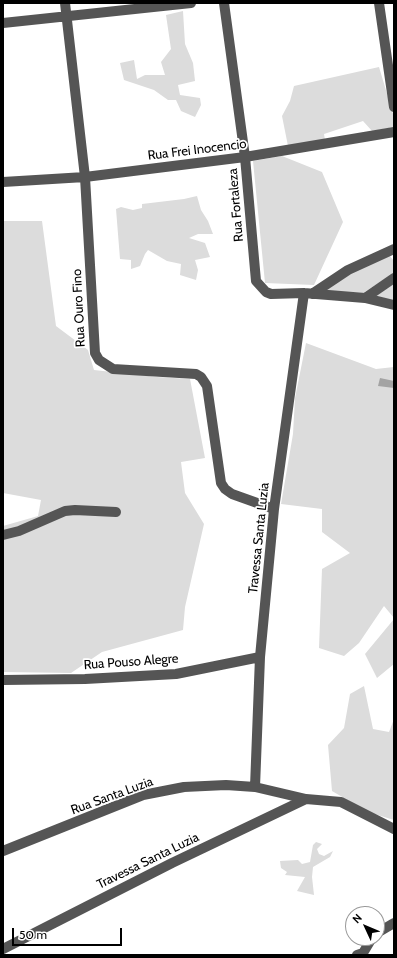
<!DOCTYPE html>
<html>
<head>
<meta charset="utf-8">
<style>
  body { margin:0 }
  #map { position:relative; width:397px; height:958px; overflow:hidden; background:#fff; font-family:Cabin,sans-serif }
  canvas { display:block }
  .frame { position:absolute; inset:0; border:4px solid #000; pointer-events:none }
  .north { position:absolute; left:345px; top:906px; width:40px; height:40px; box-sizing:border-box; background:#fff; border:1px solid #999; border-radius:50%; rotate:314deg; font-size:11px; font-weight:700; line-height:16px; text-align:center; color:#000 }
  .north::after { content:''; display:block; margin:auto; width:14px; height:18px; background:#000; clip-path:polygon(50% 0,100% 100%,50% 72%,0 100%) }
  .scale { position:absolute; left:12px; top:928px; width:110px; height:18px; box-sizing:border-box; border:2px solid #000; border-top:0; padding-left:5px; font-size:12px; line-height:14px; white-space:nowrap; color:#000; -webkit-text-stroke:3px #fff; paint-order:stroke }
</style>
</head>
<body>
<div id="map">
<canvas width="397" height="958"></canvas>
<div class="frame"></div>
<div class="north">N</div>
<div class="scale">50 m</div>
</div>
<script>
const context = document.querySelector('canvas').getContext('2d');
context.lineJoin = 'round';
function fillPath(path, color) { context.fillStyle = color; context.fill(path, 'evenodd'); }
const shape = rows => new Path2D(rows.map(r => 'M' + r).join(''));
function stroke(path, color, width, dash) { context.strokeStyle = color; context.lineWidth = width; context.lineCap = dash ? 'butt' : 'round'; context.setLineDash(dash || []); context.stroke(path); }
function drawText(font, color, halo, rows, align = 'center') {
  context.font = font + ' Cabin,sans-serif'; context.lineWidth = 3.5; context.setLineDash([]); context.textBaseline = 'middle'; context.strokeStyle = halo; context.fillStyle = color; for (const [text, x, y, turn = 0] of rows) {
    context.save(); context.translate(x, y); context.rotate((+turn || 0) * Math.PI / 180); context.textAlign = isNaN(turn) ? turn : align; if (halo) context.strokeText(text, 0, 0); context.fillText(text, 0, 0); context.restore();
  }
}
fillPath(shape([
  [183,11,185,44,193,63,195,81,178,85,180,95,200,98,201,105,195,117,181,111,176,100,168,100,154,90,124,80,120,63,134,60,137,79,145,75,165,75,161,62,171,49,166,15],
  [379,67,394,117,394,127,372,131,363,121,324,134,325,140,288,146,282,116,290,101,294,86],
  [282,156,322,172,343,222,314,285,265,283,253,161],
  [197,196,201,210,208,221,213,234,198,234,189,238,205,243,210,257,195,260,198,270,196,280,180,275,181,264,167,261,148,250,145,254,140,266,131,269,131,260,120,259,116,209,121,207,133,210,142,208,142,204,184,199],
  [3,221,42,221,56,326,88,350,94,370,157,377,190,379,205,458,181,462,185,493,204,524,185,607,183,630,102,652,71,673,3,672,3,526,38,516,41,500,3,493],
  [389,255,394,261,394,273,363,293,324,291,353,272],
  [394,281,394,302,370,297],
  [306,343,376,369,394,367,394,618,384,606,359,643,344,656,319,648,322,569,350,553,322,532,322,509,281,504,293,434,295,398],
  [394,619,394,664,377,678,365,654],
  [364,686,373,729,389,732,394,719,394,820,368,812,332,791,328,745,344,728,350,694],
  [316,842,322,844,317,849,319,854,324,856,333,851,330,857,313,867,312,877,314,895,297,891,305,877,285,875,287,872,281,868,280,861,298,860,302,864,310,862,313,845]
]), '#dcdcdc');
fillPath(shape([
  [380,378,394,381,394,388,378,386]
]), '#a3a3a3');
stroke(shape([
  [65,3,85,177,95,353,99,360,113,369,196,374,201,377,207,386,221,483,225,489,232,494,274,509],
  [224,3,245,157,256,281,266,292,271,294,304,293,365,298,394,305],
  [379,3,394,107],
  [3,23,191,3],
  [3,182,85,177,245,157,394,132],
  [312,294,348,270,394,249],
  [365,298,394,278],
  [3,535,19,531,65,511,75,510,116,512],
  [3,680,85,679,176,674,260,657],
  [255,787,260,657,274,509,304,293],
  [3,851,143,795,184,787,226,785,255,787,306,799,341,802,394,829],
  [377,933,394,923],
  [3,949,172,863,306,799],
  [357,955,363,953,372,938]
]), '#555', 10);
drawText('13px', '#000', '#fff', [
  ["Rua Frei Inocencio",197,150,-7],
  ["Rua Fortaleza",236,205,-95],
  ["Rua Ouro Fino",79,308,-93],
  ["Travessa Santa Luzia",259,538,-84],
  ["Rua Pouso Alegre",131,662,-4],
  ["Rua Santa Luzia",112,796,-20],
  ["Travessa Santa Luzia",148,861,-26]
]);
</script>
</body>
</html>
